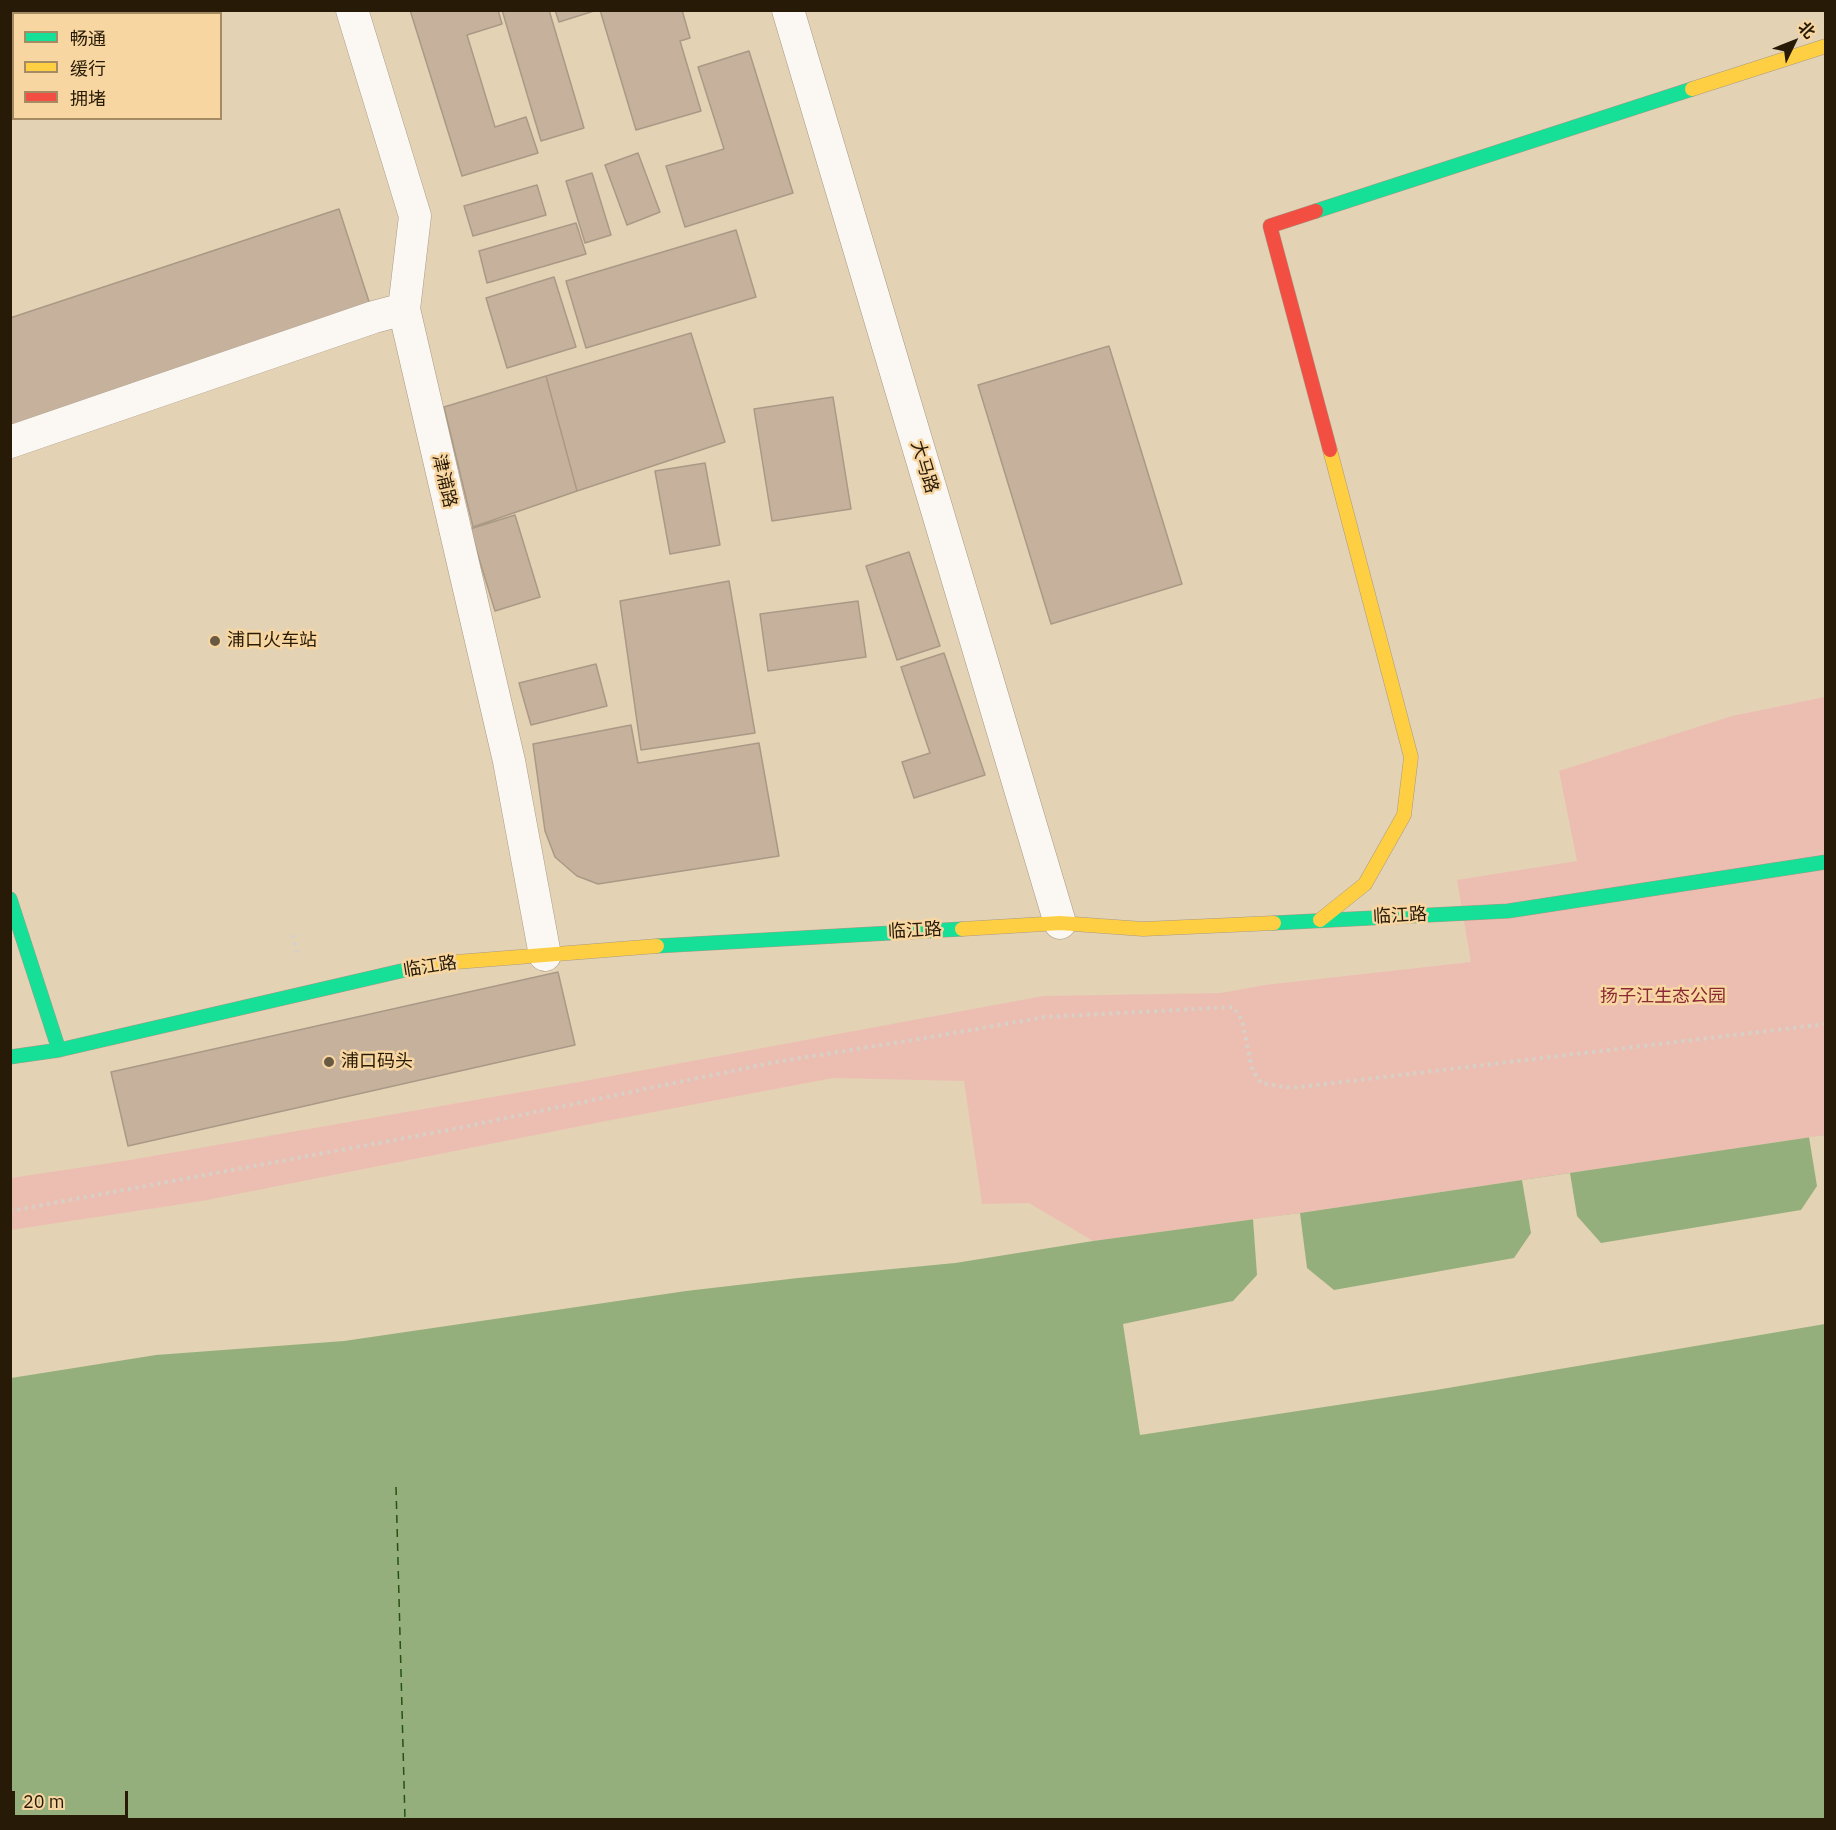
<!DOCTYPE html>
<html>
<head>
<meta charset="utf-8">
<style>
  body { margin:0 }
  #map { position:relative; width:1836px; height:1830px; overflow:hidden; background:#e4d2b5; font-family:"IBM Plex Sans","Noto Sans SC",sans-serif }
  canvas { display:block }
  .frame { position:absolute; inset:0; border:12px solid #271a06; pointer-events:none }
  .legend { position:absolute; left:12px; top:12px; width:210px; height:108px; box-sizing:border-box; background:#f8d6a1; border:2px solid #a48b63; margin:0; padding:8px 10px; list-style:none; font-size:18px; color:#271a06 }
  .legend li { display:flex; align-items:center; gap:12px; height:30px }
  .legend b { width:30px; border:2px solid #a48b63 }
  .north { position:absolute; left:1764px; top:12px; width:60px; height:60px; -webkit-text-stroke:4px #f8d6a1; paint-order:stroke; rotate:47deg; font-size:16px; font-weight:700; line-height:24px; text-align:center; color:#271a06 }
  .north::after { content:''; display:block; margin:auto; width:21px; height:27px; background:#271a06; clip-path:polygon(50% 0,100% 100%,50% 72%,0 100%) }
  .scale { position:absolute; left:12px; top:1791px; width:116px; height:27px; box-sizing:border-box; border:3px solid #271a06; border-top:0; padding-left:8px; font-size:18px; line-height:21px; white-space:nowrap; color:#271a06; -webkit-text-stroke:4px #f8d6a1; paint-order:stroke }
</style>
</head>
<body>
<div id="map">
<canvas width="1836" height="1830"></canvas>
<div class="frame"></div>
<ul class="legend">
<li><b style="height:8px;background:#16e098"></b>畅通</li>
<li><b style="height:8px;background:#ffcf43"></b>缓行</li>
<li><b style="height:8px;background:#f24e42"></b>拥堵</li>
</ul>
<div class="north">北</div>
<div class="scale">20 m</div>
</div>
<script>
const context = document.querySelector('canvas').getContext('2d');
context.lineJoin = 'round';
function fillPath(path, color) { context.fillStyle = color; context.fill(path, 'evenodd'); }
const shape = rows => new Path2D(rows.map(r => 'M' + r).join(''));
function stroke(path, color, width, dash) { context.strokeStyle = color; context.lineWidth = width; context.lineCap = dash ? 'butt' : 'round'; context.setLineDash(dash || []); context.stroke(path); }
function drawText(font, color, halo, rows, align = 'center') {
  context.font = font + ' "IBM Plex Sans","Noto Sans SC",sans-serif'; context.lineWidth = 5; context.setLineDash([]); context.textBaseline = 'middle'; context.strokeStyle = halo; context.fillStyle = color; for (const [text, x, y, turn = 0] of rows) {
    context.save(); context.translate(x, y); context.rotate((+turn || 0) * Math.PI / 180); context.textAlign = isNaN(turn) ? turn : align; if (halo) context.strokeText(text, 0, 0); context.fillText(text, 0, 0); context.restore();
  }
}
fillPath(shape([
  [1825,697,1825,1135,1300,1213,1093,1241,1029,1203,982,1204,964,1081,833,1078,601,1122,202,1201,11,1230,11,1178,130,1160,579,1082,1043,996,1221,993,1265,985,1471,962,1457,880,1577,861,1559,771,1732,716]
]), '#ecbeb1');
fillPath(shape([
  [1825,1135,1825,1819,11,1820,11,1378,156,1355,344,1341,686,1291,798,1278,955,1263,1093,1241,1300,1213]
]), '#95af7c');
fillPath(shape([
  [1825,1135,1825,1324,1436,1390,1140,1435,1123,1324,1233,1301,1257,1275,1253,1219,1300,1213,1307,1268,1334,1290,1514,1258,1531,1233,1522,1180,1570,1173,1577,1216,1601,1243,1801,1210,1817,1186,1809,1137]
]), '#e4d2b5');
stroke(shape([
  [396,1487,405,1820]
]), '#265213', 1.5, [8, 6]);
const building = shape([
  [410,10,498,10,502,24,467,35,495,127,526,117,538,153,462,176,410,10],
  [502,10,549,10,584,128,541,141,502,10],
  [555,10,594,10,594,11,559,22,555,10],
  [600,10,682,10,690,38,680,41,701,111,636,130,600,10],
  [749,51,793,193,685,227,666,166,724,149,698,67,749,51],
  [638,153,660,212,627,225,605,165,638,153],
  [592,173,611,235,585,243,566,181,592,173],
  [537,185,546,215,473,236,464,206,537,185],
  [339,209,374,317,10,442,10,318,339,209],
  [576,223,586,254,487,283,479,251,576,223],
  [736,230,756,297,586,348,566,281,736,230],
  [554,277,576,347,507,368,486,298,554,277],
  [691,333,725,442,577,491,546,376,691,333],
  [1109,346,1182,584,1051,624,978,385,1109,346],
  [546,376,577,491,473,527,444,407,546,376],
  [833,397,851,509,772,521,754,409,833,397],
  [705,463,720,545,670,554,655,471,705,463],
  [515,515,540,597,495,611,470,529,515,515],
  [909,552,940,646,897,660,866,566,909,552],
  [729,581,755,733,641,750,620,601,729,581],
  [858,601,866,657,768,671,760,614,858,601],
  [944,653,985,775,914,798,902,762,930,753,901,667,944,653],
  [596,664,607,706,531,725,519,683,596,664],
  [631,725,638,763,759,743,779,856,598,884,577,876,555,857,545,831,533,744,631,725],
  [558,972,575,1045,128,1146,111,1072,558,972]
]);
fillPath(building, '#c6b29c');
stroke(building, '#aa9986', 1.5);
const street = shape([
  [352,10,415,216,404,309,509,761,545,955],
  [788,10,1060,923],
  [10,442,374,317,404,309]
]);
const fast = shape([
  [1316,211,1692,89],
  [10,899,59,1050],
  [1274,923,1508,911,1826,862],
  [657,946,962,929],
  [10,1057,59,1050,431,964]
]);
const slow = shape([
  [1692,89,1826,46],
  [1320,920,1365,884,1404,815,1411,757,1330,450],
  [962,929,1060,923,1143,929,1274,923],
  [431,964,657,946]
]);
const jam = shape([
  [1316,211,1270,226,1330,450]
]);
stroke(street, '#a99a84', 33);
stroke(fast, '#a99a84', 15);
stroke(slow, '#a99a84', 15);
stroke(jam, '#a99a84', 15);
stroke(shape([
  [293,935,299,957],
  [10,1211,449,1130,770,1063,925,1038,1045,1017,1233,1007,1242,1020,1252,1069,1261,1083,1292,1088,1826,1024]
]), '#d6d0c7', 4, [3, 4.5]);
stroke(street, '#fbf8f4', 32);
stroke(fast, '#16e098', 14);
stroke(slow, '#ffcf43', 14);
stroke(jam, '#f24e42', 14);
const rail = shape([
  [20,10,20,14]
]);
stroke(rail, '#bfbab2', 7);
stroke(rail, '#f8d6a1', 4.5, [14]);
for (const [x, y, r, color] of [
  [215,641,6,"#695a43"],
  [329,1062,6,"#695a43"]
]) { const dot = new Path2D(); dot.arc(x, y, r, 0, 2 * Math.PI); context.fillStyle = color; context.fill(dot); stroke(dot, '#f8d6a1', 2); }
drawText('18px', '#271a06', '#f8d6a1', [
  ["大马路",924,467,73],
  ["津浦路",444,481,77],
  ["临江路",1400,916,-3],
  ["临江路",915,931,-3],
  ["临江路",430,967,-9]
]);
drawText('18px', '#271a06', '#f8d6a1', [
  ["浦口火车站",227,641],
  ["浦口码头",341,1062]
], 'left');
drawText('18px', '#8a2935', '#f8d6a1', [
  ["扬子江生态公园",1663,997]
]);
</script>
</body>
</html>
